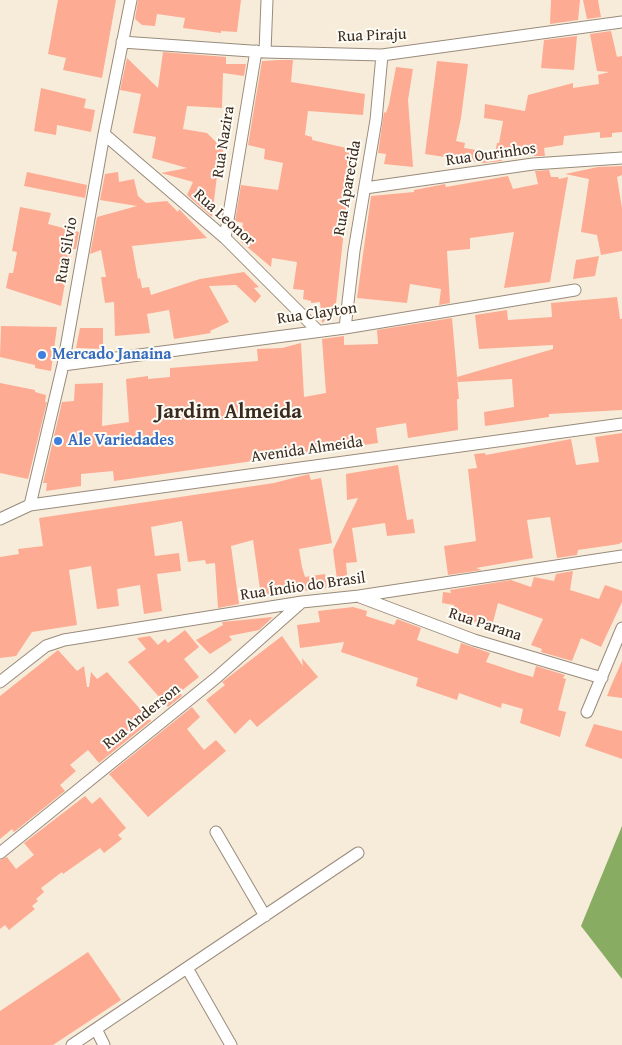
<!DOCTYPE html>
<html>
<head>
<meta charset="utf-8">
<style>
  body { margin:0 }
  canvas { display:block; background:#f7ecd9 }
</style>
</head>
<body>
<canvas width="622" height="1045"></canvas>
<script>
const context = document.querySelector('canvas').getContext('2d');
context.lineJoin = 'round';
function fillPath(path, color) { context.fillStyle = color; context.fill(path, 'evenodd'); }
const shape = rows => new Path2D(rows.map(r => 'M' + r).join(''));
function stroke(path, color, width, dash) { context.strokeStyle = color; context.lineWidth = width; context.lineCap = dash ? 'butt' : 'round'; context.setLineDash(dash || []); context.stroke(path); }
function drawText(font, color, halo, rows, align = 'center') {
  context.font = font + ' "Gentium Book Plus",serif'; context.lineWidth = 4; context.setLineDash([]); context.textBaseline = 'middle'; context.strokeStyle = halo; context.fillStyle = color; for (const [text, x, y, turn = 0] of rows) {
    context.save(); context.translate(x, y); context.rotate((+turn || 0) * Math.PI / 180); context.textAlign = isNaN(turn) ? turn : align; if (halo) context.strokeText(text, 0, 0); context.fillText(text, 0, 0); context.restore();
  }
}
fillPath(shape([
  [622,826,622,979,581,926]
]), '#87ac62');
fillPath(shape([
  [58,0,116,0,102,78,63,70,66,58,48,54],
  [138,0,241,0,237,32,221,31,221,33,183,28,185,18,157,14,155,26,142,25,135,19],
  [551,0,580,0,578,20,550,24],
  [583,0,598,0,601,17,587,19],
  [611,31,617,57,622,56,622,132,612,133,612,137,600,138,600,132,564,136,563,145,544,148,545,156,534,156,534,152,507,154,507,156,501,157,502,161,484,163,425,154,437,61,468,64,461,118,456,141,465,143,464,148,495,153,497,143,499,143,503,121,484,118,485,104,525,111,528,95,573,83,573,88,599,84,598,75,609,72,597,71,590,34],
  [577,36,574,70,541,68,544,40],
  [163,52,226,57,226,64,246,64,244,76,223,73,222,108,187,106,183,129,207,133,223,149,222,160,219,159,212,217,187,195,193,182,161,173,187,168,152,158,156,137,133,133,141,94,120,90,127,58,158,88],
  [280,60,293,60,291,82,365,94,363,115,308,111,305,135,312,137,312,140,359,151,351,187,349,184,335,313,322,323,320,302,311,303,311,301,303,299,304,290,293,289,297,262,272,258,271,267,240,241,243,223,235,221,241,185,278,190,283,163,264,159,265,149,248,145,262,61],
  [396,67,413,69,408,100,413,167,384,164,386,154,378,153,384,112,386,113,389,104],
  [41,88,86,99,84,108,95,110,91,132,57,125,56,135,34,131],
  [622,166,622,175,617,177,622,208,622,251,601,255,597,235,581,232,589,179,565,174,598,167],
  [549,170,551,177,558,177,559,179,568,177,550,282,504,288,514,232,470,238,470,249,447,251,450,303,439,305,441,289,410,284,407,303,357,298,371,196,414,192,414,190,445,184,446,187,508,176,513,189,538,184,535,171],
  [27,172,87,185,85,198,24,186],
  [118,172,119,182,134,179,138,196,146,203,167,201,178,212,179,209,207,238,132,246,138,279,140,278,142,288,149,287,151,295,200,279,244,272,259,287,254,288,261,296,255,303,236,285,209,286,229,322,210,331,211,333,174,339,169,310,147,314,150,333,115,336,114,302,105,303,101,277,106,277,101,250,90,254,97,217,137,206,100,200,105,174],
  [20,207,51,213,48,224,79,232,76,249,73,249,69,260,61,306,6,288,9,273,13,273,17,252,12,251],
  [599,256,595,276,573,279,576,260],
  [617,297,620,319,622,319,622,410,549,414,549,417,485,426,484,412,514,407,512,379,458,382,457,377,553,349,553,345,479,349,475,315,507,310,508,320,552,317,551,303],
  [452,318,459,399,457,399,458,430,408,438,406,423,376,428,378,443,114,481,113,471,81,474,81,486,46,491,47,483,43,483,62,402,74,401,75,384,103,383,102,426,129,422,126,379,148,376,148,379,170,377,170,368,258,361,257,349,282,348,301,343,304,397,326,393,322,339,344,336,344,345,378,344,377,330],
  [1,326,57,327,51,371,35,368,35,365,0,357],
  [80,328,103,328,103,349,76,348],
  [0,383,35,390,35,392,46,395,45,402,47,402,28,479,0,473],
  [622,433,622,542,619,544,578,550,577,555,557,558,550,517,527,520,533,558,476,568,482,570,448,575,444,546,476,541,468,469,477,468,474,454,485,453,486,455,571,439,576,465,599,462,595,437],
  [398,465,407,520,413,519,415,533,387,536,385,523,352,528,357,562,346,563,348,586,338,587,333,550,358,498,347,500,346,474],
  [309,474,311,480,321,478,332,543,299,549,302,567,305,577,325,574,327,588,261,596,253,540,231,546,239,604,218,608,215,563,206,564,205,560,188,562,182,521,151,527,155,556,179,553,181,571,157,574,162,611,144,614,140,585,117,589,119,606,97,609,91,566,69,570,77,625,32,632,16,656,0,658,0,557,19,554,18,549,43,546,39,518,274,483],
  [573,571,570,590,599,599,605,585,622,591,622,602,601,647,581,638,572,661,541,652,542,649,531,645,543,619,498,603,492,626,452,616,454,605,442,603,443,592,451,593,450,590,511,580,531,587,534,577,554,581,556,574],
  [353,607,367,611,366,616,394,625,397,619,421,628,417,640,458,654,461,643,490,653,486,662,519,673,533,677,536,666,565,675,563,678,566,679,558,710,566,712,560,737,520,723,523,709,502,703,501,708,459,693,457,700,416,686,418,678,341,652,344,642,300,648,297,625,320,622,318,611],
  [273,617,259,630,229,636,232,640,210,654,196,640,223,625,222,622],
  [185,630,199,647,184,659,199,677,180,692,182,696,168,707,128,662,146,649,137,638,150,636,158,645,165,639,168,643],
  [282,636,303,666,302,658,318,677,257,727,250,719,235,734,206,700,225,685,222,682,226,679],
  [58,650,77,671,84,666,87,687,89,687,91,672,97,679,107,672,151,721,99,763,88,750,70,765,76,771,60,785,65,791,14,832,12,829,0,839,0,696],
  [622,661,622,698,607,696,611,686],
  [192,707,200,717,187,729,204,750,216,740,226,751,148,817,109,774],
  [594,724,622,731,622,759,585,746],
  [85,796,92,804,100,797,126,828,118,835,122,839,104,853,100,848,63,874,62,872,41,888,44,892,36,899,38,901,32,906,35,909,9,930,5,925,0,929,0,860,7,857,16,869,34,855,24,843],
  [88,952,121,1000,53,1045,0,1045,0,1011]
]), '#feab93');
const minor = shape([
  [122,42,265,52,382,55,622,22],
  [265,52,267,0],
  [104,134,225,238,318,331],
  [365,188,533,164,622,158],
  [225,238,256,51],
  [345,328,354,251,376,120,382,55],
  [63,365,345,328,575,290],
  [30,505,63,365,104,134,131,0],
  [0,519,30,505,622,424],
  [360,597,474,640,602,678],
  [0,682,46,646,64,640,302,602,359,596,622,556],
  [587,712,622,628],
  [216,832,265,916],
  [0,853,216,678,302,602],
  [187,968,231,1045],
  [96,1029,104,1045],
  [72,1045,358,853]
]);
stroke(minor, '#998b7c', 13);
stroke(minor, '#fff', 11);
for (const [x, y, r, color] of [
  [42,355,5,"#3f7fe0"],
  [58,441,5,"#3f7fe0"]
]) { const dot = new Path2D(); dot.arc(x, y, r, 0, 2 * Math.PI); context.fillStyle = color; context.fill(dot); stroke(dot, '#fdfcf7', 2); }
drawText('16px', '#3b2a1e', '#fdfcf7', [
  ["Rua Piraju",372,36,-2],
  ["Rua Nazira",224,142,-81],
  ["Rua Ourinhos",491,155,-8],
  ["Rua Aparecida",348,188,-80],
  ["Rua Leonor",224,218,42],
  ["Rua Silvio",67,250,-80],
  ["Rua Clayton",317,314,-8],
  ["Avenida Almeida",307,450,-8],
  ["Rua Índio do Brasil",303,587,-8],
  ["Rua Parana",485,625,18],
  ["Rua Anderson",142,717,-39]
]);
drawText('bold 16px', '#366cbe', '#fdfcf7', [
  ["Mercado Janaina",52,355],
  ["Ale Variedades",68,441]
], 'left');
drawText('bold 21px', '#3b2a1e', '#fdfcf7', [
  ["Jardim Almeida",229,413]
]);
</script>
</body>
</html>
